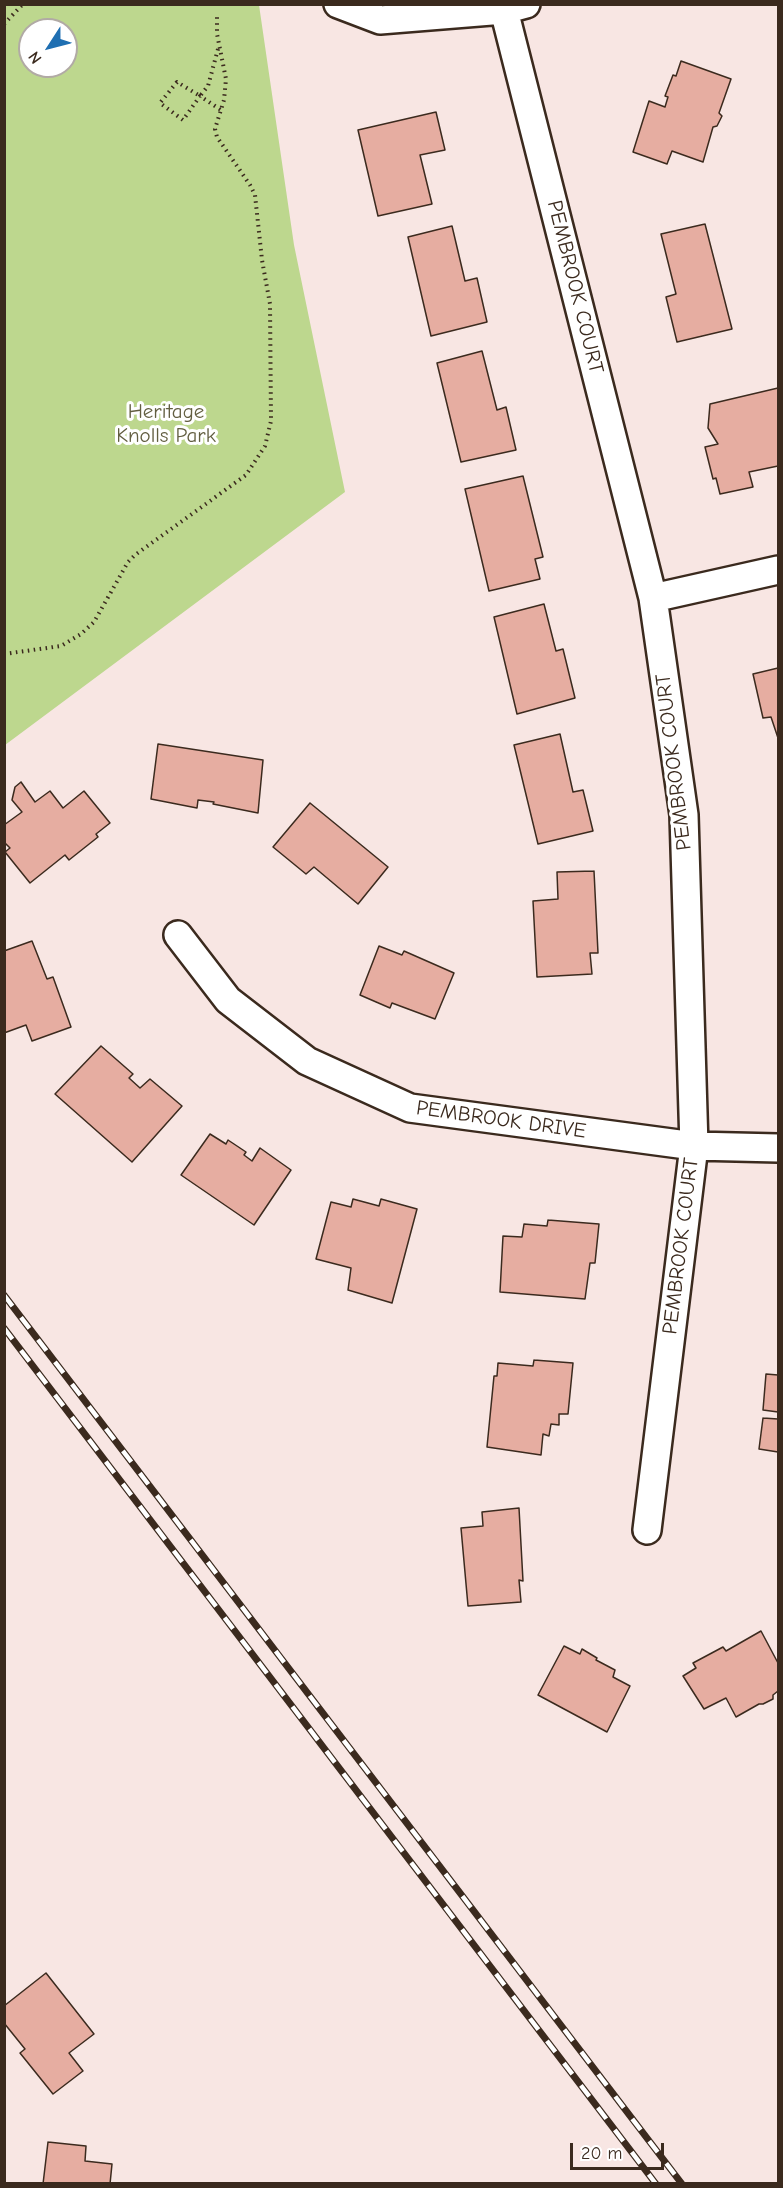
<!DOCTYPE html>
<html>
<head>
<meta charset="utf-8">
<style>
  body { margin:0 }
  #map { position:relative; width:783px; height:2188px; overflow:hidden; background:#f8e6e3; font-family:"Comic Neue",sans-serif }
  canvas { display:block }
  .frame { position:absolute; inset:0; border:6px solid #3b2a1e; pointer-events:none }
  .north { position:absolute; left:18px; top:18px; width:60px; height:60px; box-sizing:border-box; background:#fff; border:2px solid #b1aaa5; border-radius:50%; rotate:234deg; font-size:16px; font-weight:700; line-height:24px; text-align:center; color:#3b2a1e }
  .north::after { content:''; display:block; margin:auto; width:21px; height:27px; background:#1f6fb2; clip-path:polygon(50% 0,100% 100%,50% 72%,0 100%) }
  .scale { position:absolute; left:570px; top:2143px; width:94px; height:27px; box-sizing:border-box; border:3px solid #3b2a1e; border-top:0; padding-left:8px; font-size:18px; line-height:21px; white-space:nowrap; color:#3b2a1e; -webkit-text-stroke:4px #fff; paint-order:stroke }
</style>
</head>
<body>
<div id="map">
<canvas width="783" height="2188"></canvas>
<div class="frame"></div>
<div class="north">N</div>
<div class="scale">20 m</div>
</div>
<script>
const context = document.querySelector('canvas').getContext('2d');
context.lineJoin = 'round';
function fillPath(path, color) { context.fillStyle = color; context.fill(path, 'evenodd'); }
const shape = rows => new Path2D(rows.map(r => 'M' + r).join(''));
function stroke(path, color, width, dash) { context.strokeStyle = color; context.lineWidth = width; context.lineCap = dash ? 'butt' : 'round'; context.setLineDash(dash || []); context.stroke(path); }
function drawText(font, color, halo, rows, align = 'center') {
  context.font = font + ' "Comic Neue",sans-serif'; context.lineWidth = 6; context.setLineDash([]); context.textBaseline = 'middle'; context.strokeStyle = halo; context.fillStyle = color; for (const [text, x, y, turn = 0] of rows) {
    context.save(); context.translate(x, y); context.rotate((+turn || 0) * Math.PI / 180); context.textAlign = isNaN(turn) ? turn : align; if (halo) context.strokeText(text, 0, 0); context.fillText(text, 0, 0); context.restore();
  }
}
fillPath(shape([
  [5,4,259,5,294,245,345,492,5,745],
  [30,30,66,30,66,66,30,66]
]), '#bdd78e');
const building = shape([
  [681,61,731,79,719,113,722,116,717,126,713,127,703,162,672,151,667,164,633,152,649,101,665,107,668,97,665,96,673,75,676,76,681,61],
  [436,112,445,150,420,155,432,204,378,216,358,130,436,112],
  [705,224,732,329,677,342,666,297,676,294,661,234,705,224],
  [452,226,465,281,477,278,487,322,431,336,408,237,452,226],
  [482,351,497,410,506,407,516,450,461,462,437,363,482,351],
  [778,388,778,466,749,472,753,487,720,494,716,478,713,479,705,447,718,444,708,428,710,404,778,388],
  [523,476,543,557,535,559,540,579,489,591,465,489,523,476],
  [544,604,556,651,563,649,575,698,517,714,494,617,544,604],
  [778,668,778,738,771,717,763,718,753,674,778,668],
  [560,734,573,792,583,790,593,831,538,844,514,745,560,734],
  [158,744,263,760,258,813,213,804,214,802,198,800,197,808,151,799,158,744],
  [21,782,35,802,50,791,63,808,84,791,110,823,96,834,98,837,69,860,65,855,30,883,5,852,10,848,4,842,4,825,22,812,12,800,15,787,21,782],
  [310,803,388,867,358,904,314,867,306,874,273,847,310,803],
  [594,871,598,953,590,953,592,974,537,977,533,901,558,899,557,872,594,871],
  [32,941,47,979,53,977,71,1027,32,1041,26,1025,4,1033,4,951,32,941],
  [379,946,402,955,404,951,454,973,435,1019,392,1003,390,1008,360,995,379,946],
  [101,1046,133,1074,129,1078,140,1088,150,1079,182,1106,132,1162,55,1094,101,1046],
  [210,1134,226,1144,228,1140,246,1152,244,1155,252,1161,260,1148,291,1170,254,1225,181,1175,210,1134],
  [353,1199,379,1206,381,1199,417,1209,392,1303,348,1290,351,1268,316,1259,331,1202,351,1207,353,1199],
  [548,1220,599,1224,595,1263,590,1263,585,1299,500,1292,503,1236,522,1237,524,1224,547,1226,548,1220],
  [534,1360,573,1363,568,1414,559,1414,559,1425,551,1424,549,1436,543,1434,541,1455,487,1447,494,1376,497,1376,498,1363,533,1366,534,1360],
  [766,1374,778,1375,778,1412,763,1410,766,1374],
  [763,1418,778,1419,778,1452,759,1449,763,1418],
  [519,1508,523,1581,519,1580,521,1602,468,1606,461,1528,483,1526,482,1512,519,1508],
  [761,1631,778,1663,778,1691,773,1695,773,1699,763,1704,759,1704,736,1717,726,1698,704,1709,683,1676,696,1668,693,1663,723,1647,726,1651,761,1631],
  [564,1646,580,1654,582,1649,597,1658,596,1660,615,1670,613,1677,630,1686,607,1732,538,1695,564,1646],
  [46,1973,94,2034,69,2053,83,2071,53,2094,20,2053,25,2049,4,2023,4,2006,46,1973],
  [48,2142,86,2146,85,2161,112,2164,110,2184,43,2184,48,2142]
]);
fillPath(building, '#e6ada1');
stroke(building, '#3b2a1e', 1.5);
const minor = shape([
  [338,4,380,20,504,10,526,4],
  [504,10,653,598,684,815,694,1146,647,1530],
  [653,598,778,570],
  [178,935,228,1000,307,1061,410,1108,694,1146,778,1148]
]);
stroke(minor, '#3b2a1e', 32);
stroke(shape([
  [4,24,23,4],
  [218,49,208,86,200,96,177,82,160,103,183,120,200,96,221,110],
  [4,654,61,646,81,634,94,622,128,562,135,555,246,475,265,446,271,421,270,304,262,260,255,195,250,185,217,137,215,129,224,100,226,79,217,34,217,14]
]), '#3b2a1e', 4, [1.5, 4.5]);
stroke(minor, '#fff', 27);
const rail = shape([
  [4,1295,682,2184],
  [4,1328,656,2184]
]);
stroke(rail, '#3b2a1e', 7);
stroke(rail, '#fff', 4.5, [14]);
drawText('21px', '#3b2a1e', '#fff', [
  ["PEMBROOK COURT",575,287,76],
  ["PEMBROOK COURT",674,762,-97],
  ["PEMBROOK DRIVE",501,1120,8],
  ["PEMBROOK COURT",681,1246,-83]
]);
drawText('21px', '#625e40', '#fff', [
  ["Heritage",166,412],
  ["Knolls Park",166,436]
]);
</script>
</body>
</html>
